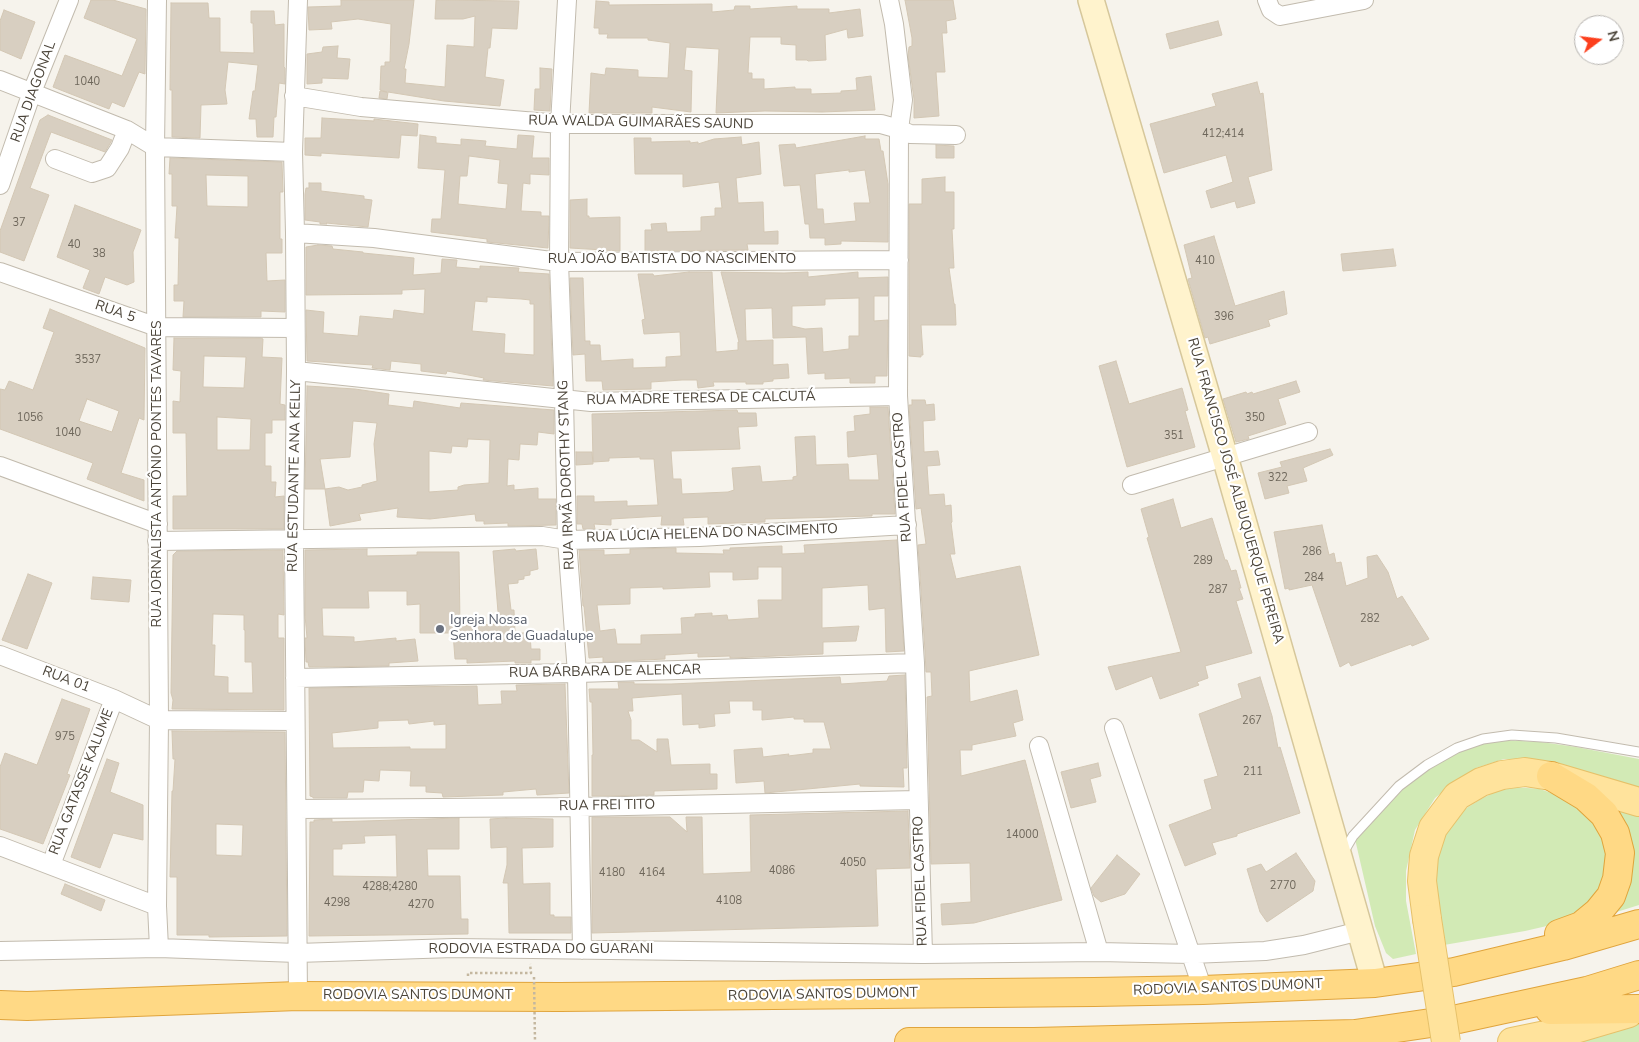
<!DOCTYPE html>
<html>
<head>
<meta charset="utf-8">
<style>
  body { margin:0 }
  #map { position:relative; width:1639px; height:1042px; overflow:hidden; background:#f6f3ec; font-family:"Nunito Sans",sans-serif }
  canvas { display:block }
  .north { position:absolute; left:1574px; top:15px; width:50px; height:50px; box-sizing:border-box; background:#fff; border:1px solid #b7b4b0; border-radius:50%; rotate:75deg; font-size:14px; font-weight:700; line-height:20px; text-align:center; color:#4b4439 }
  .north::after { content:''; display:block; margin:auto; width:18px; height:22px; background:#fc3f1d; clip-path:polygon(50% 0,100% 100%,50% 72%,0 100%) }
</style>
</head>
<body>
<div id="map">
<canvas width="1639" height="1042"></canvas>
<div class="north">N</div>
</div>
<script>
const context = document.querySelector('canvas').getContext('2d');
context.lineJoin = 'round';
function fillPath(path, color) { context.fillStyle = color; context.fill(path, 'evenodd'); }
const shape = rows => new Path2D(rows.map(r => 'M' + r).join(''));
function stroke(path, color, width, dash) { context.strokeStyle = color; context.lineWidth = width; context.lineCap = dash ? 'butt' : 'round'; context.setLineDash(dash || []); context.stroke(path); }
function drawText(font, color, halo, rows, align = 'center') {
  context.font = font + ' "Nunito Sans",sans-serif'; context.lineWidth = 4.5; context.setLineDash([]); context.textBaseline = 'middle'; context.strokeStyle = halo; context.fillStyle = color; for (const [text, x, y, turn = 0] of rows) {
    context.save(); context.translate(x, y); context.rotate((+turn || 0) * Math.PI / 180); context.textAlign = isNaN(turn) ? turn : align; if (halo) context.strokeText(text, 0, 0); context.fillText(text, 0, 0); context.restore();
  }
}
fillPath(shape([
  [1501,740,1541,742,1576,747,1639,759,1639,794,1538,760,1504,759,1476,768,1456,781,1435,798,1415,830,1406,871,1406,901,1416,954,1393,959,1386,953,1375,926,1355,839,1398,793,1433,765,1463,749,1486,741],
  [1514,787,1540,789,1577,802,1607,834,1609,881,1573,920,1525,931,1444,945,1433,881,1440,841,1451,823,1465,809,1481,799,1497,791],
  [1612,809,1639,810,1639,905,1607,915],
  [1639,1016,1639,1042,1534,1042]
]), '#d2eab5');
const building = shape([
  [91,0,113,0,146,9,145,74,139,72,124,107,112,102,109,109,53,87,65,55,122,76,137,39,84,18,91,0],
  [341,0,414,0,409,44,404,69,406,69,405,83,445,87,447,45,474,47,475,16,463,19,435,19,436,0,519,1,517,29,492,28,490,48,488,48,485,77,504,80,500,106,444,101,388,92,387,99,379,98,380,91,387,92,380,90,381,66,385,66,385,62,390,62,391,24,358,19,331,22,332,29,309,30,308,7,341,6,341,0],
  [905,0,953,0,956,19,946,21,947,33,942,33,945,72,936,72,939,116,914,118,914,99,908,56,909,47,912,46,912,38,905,0],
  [596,1,609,2,609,5,712,4,712,12,734,10,735,6,750,6,750,9,797,6,797,9,829,9,829,13,860,9,863,36,848,38,847,29,825,35,826,60,808,61,807,60,796,60,796,45,781,44,781,37,750,37,748,73,752,73,752,79,764,79,764,89,795,87,795,89,811,89,811,94,841,93,841,91,857,90,856,78,871,76,875,110,822,112,765,111,716,113,719,49,686,47,684,70,692,71,691,112,652,107,652,113,589,113,591,73,605,75,606,68,638,70,638,77,668,78,670,43,648,40,648,38,607,38,608,34,599,34,599,28,594,28,596,1],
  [171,3,208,3,209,18,220,18,220,52,254,53,253,23,251,23,251,11,274,11,275,25,284,24,284,67,285,68,285,84,279,83,276,117,274,117,273,137,257,137,256,119,249,119,253,91,255,91,258,65,228,62,225,90,227,104,201,105,200,138,172,137,172,90,170,90,171,3],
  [4,10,35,22,21,59,0,50,0,21,4,10],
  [1218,21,1222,35,1170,49,1166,34,1218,21],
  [338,46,337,58,350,59,348,79,322,78,322,83,307,84,307,54,322,52,323,47,338,46],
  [540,68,552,69,550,111,534,110,535,89,540,89,540,68],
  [1257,82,1260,94,1263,93,1272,170,1248,177,1255,203,1237,208,1235,201,1211,208,1206,191,1233,182,1226,155,1164,173,1150,124,1216,106,1212,94,1257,82],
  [48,115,112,140,105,152,51,132,30,188,49,195,24,261,0,252,0,231,40,120,48,115],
  [322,118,374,121,374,119,418,124,417,136,401,135,399,158,321,153,321,156,305,155,305,138,321,138,322,118],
  [420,135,436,137,436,143,461,145,461,139,486,141,485,146,517,149,518,135,534,136,532,158,549,158,549,175,530,174,530,184,523,183,521,211,541,212,541,216,549,216,548,248,487,242,487,239,431,232,432,219,441,219,445,170,418,168,420,135],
  [469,156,500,160,498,183,508,184,506,209,458,204,460,176,467,176,469,156],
  [865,136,865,139,879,139,881,151,883,151,888,184,888,242,841,241,841,244,825,245,825,238,810,238,809,224,805,224,800,185,784,186,779,145,795,144,796,148,865,136],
  [849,170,849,172,865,170,870,203,854,203,856,221,824,224,823,209,817,209,815,174,849,170],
  [741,137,742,145,759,142,761,174,736,178,738,203,763,202,764,232,778,231,778,244,747,244,748,250,645,251,645,230,652,230,651,224,666,223,667,232,701,231,701,217,715,216,715,208,722,208,719,182,683,187,683,174,635,174,634,138,651,138,651,142,690,141,690,143,698,142,698,144,714,139,741,137],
  [936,145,954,146,954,158,936,158,936,145],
  [170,158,282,162,283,192,280,192,280,239,282,239,282,253,266,253,267,281,285,280,285,312,261,311,261,317,183,317,184,301,174,301,174,285,178,285,179,238,175,238,177,206,172,206,172,174,169,174,170,158],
  [206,175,248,176,248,207,207,206,206,175],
  [945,177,945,192,954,192,954,229,952,229,954,268,949,268,954,304,955,304,956,325,921,325,923,355,921,355,921,357,909,356,909,204,922,204,922,179,945,177],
  [309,183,321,183,321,191,364,196,364,199,372,200,368,227,326,223,327,224,320,224,320,222,305,220,305,194,306,188,309,188,309,183],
  [587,199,587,216,589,216,589,218,620,217,620,251,570,248,570,200,587,199],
  [75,205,141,230,133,252,134,282,127,285,105,277,99,294,83,288,90,270,57,257,75,205],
  [1214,236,1235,306,1284,291,1287,314,1268,320,1270,326,1210,344,1208,337,1205,338,1188,279,1192,278,1184,245,1214,236],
  [318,245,332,246,333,249,363,252,363,253,414,258,413,275,441,273,442,259,457,260,456,267,480,269,480,266,519,268,518,272,549,274,553,386,483,380,484,378,447,371,446,374,421,371,421,364,391,361,390,370,372,368,373,365,307,361,306,310,324,312,323,333,358,336,360,316,393,319,394,310,424,314,425,289,402,290,402,294,306,295,306,247,318,245],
  [487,297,521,299,530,300,530,304,534,304,534,355,504,353,505,334,472,331,475,301,487,302,487,297],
  [1393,249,1396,266,1343,271,1341,254,1393,249],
  [689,272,712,272,716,352,738,350,738,342,739,342,721,272,784,273,808,272,808,277,858,272,858,278,888,277,888,296,874,296,874,321,888,320,887,376,875,376,875,383,850,383,850,378,825,379,825,373,808,374,806,337,773,338,772,308,745,309,746,341,773,340,773,365,788,364,789,378,773,379,773,381,763,382,763,384,746,384,746,382,713,382,714,386,698,388,697,380,682,380,651,382,651,389,603,390,602,381,586,381,585,354,573,355,570,278,583,278,585,341,590,341,590,345,600,345,601,361,633,359,633,368,666,367,666,357,681,356,680,332,644,334,642,320,645,319,638,274,653,274,654,276,689,272],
  [859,298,859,336,849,336,849,349,823,352,822,328,805,329,792,326,792,306,825,305,825,299,859,298],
  [50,309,145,348,144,420,139,418,121,473,144,480,144,501,87,479,93,463,0,429,0,389,5,390,9,381,33,390,54,332,43,328,50,309],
  [87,399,119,411,112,432,79,421,87,399],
  [174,338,261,338,263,339,262,357,282,358,280,404,285,405,285,420,272,420,272,433,265,433,265,466,271,466,271,482,276,482,275,497,284,496,284,529,173,529,173,496,187,496,186,433,173,433,173,401,180,402,181,371,173,370,174,338],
  [204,356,246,357,244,388,203,387,204,356],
  [217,417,251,419,250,450,217,450,217,417],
  [1116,361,1129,404,1182,388,1188,410,1185,411,1195,447,1127,467,1099,366,1116,361],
  [1296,381,1300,392,1278,399,1286,424,1248,436,1249,439,1236,442,1223,399,1246,392,1247,394,1252,392,1253,394,1296,381],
  [307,386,355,389,389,394,388,405,413,408,414,401,460,408,461,403,554,410,554,434,538,432,537,445,520,444,519,460,508,459,507,486,514,485,514,490,538,488,538,499,556,499,556,525,508,526,508,523,484,524,484,521,476,521,475,514,430,519,397,517,398,508,359,514,361,520,330,526,325,489,339,487,348,490,362,487,362,485,377,481,374,444,377,423,353,421,350,457,320,459,325,489,305,489,307,386],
  [468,439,490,440,489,483,464,485,458,487,458,490,429,492,429,451,451,453,452,446,467,447,468,439],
  [912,400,925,400,926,405,934,404,935,420,923,421,924,452,938,451,940,465,927,466,929,495,944,494,945,506,951,505,952,522,951,523,955,554,950,554,956,579,1020,566,1039,655,969,671,970,702,1017,690,1023,720,1013,723,1016,736,972,745,972,750,960,750,961,776,1025,760,1062,900,974,923,942,925,941,904,971,902,970,863,931,864,927,697,932,696,931,672,926,672,925,651,918,545,926,544,921,508,916,509,909,405,912,405,912,400],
  [870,407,888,407,895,514,872,514,872,516,765,519,765,522,708,524,708,517,683,518,684,525,661,525,662,516,611,519,611,525,594,524,595,529,583,529,582,524,577,524,577,496,594,496,594,502,627,501,627,506,658,505,654,459,640,459,640,457,609,458,609,461,593,462,592,414,737,410,738,413,756,413,757,426,738,427,740,449,671,451,673,479,681,479,682,494,728,492,734,490,732,468,760,466,762,482,793,480,793,477,797,476,795,437,815,436,816,465,848,464,849,480,879,480,877,454,848,457,847,432,855,431,854,416,870,414,870,407],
  [1330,449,1333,455,1303,468,1307,481,1287,486,1289,493,1265,499,1258,473,1282,467,1280,462,1330,449],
  [576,452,592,452,593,464,576,465,576,452],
  [1173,499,1181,528,1212,518,1225,560,1227,560,1231,571,1236,570,1241,588,1239,588,1243,599,1236,601,1252,653,1205,666,1208,678,1197,682,1199,685,1160,699,1152,676,1116,690,1108,667,1181,652,1147,538,1149,537,1141,509,1173,499],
  [1322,525,1329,555,1334,553,1336,563,1341,562,1346,586,1368,578,1367,557,1377,555,1388,572,1397,599,1402,596,1429,639,1412,646,1411,644,1351,666,1349,662,1340,667,1312,585,1289,590,1289,588,1285,589,1274,532,1322,525],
  [897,540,904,651,886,652,885,608,869,610,868,585,822,588,822,628,859,626,856,641,823,642,823,654,730,658,730,656,698,657,698,653,665,655,665,659,603,662,603,657,589,658,584,606,583,606,579,550,604,550,604,555,630,554,630,549,676,548,676,553,724,554,723,550,730,550,730,548,782,546,782,554,805,553,804,545,897,540],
  [758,567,782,567,782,600,758,600,759,618,728,620,727,615,712,616,712,613,695,614,695,617,681,618,682,634,641,635,641,644,617,644,615,629,600,631,597,605,630,604,630,588,663,587,663,589,710,587,709,572,733,572,733,580,758,579,758,567],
  [367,549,367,556,417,555,417,552,459,552,460,626,499,624,493,551,515,549,516,551,536,549,538,569,530,571,530,575,524,576,524,579,518,580,518,583,508,584,511,610,514,610,515,633,530,633,531,649,540,649,540,660,531,660,531,663,515,663,515,661,467,663,467,659,455,659,453,633,420,633,420,604,407,605,407,591,368,591,369,608,322,608,323,636,354,637,354,642,396,638,396,641,415,639,418,661,389,663,389,666,309,667,308,662,306,662,305,638,307,638,305,615,305,550,367,549],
  [283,550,284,615,278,614,278,638,284,638,284,710,172,709,173,700,171,693,173,555,177,551,283,550],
  [213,614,244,615,244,630,245,630,245,662,252,662,253,693,228,693,228,677,214,676,215,645,212,645,213,614],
  [28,574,52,583,27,649,2,640,28,574],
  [93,577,131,580,129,602,91,599,93,577],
  [905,675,907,768,903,768,904,787,860,786,860,784,765,793,764,781,736,783,734,750,762,748,763,757,789,754,788,756,813,753,813,749,831,749,824,722,804,722,804,719,794,719,794,717,762,720,762,710,753,710,753,701,729,701,730,713,714,714,715,726,699,728,699,724,683,725,682,694,632,698,633,711,628,711,631,720,631,740,639,740,657,752,657,739,668,739,671,765,710,764,710,774,717,774,717,789,654,791,654,795,592,796,592,755,593,755,592,702,590,702,589,689,619,689,618,682,634,682,634,684,671,684,840,677,841,684,887,681,889,676,905,675],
  [1260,677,1272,716,1278,748,1280,747,1300,813,1237,834,1237,836,1212,843,1216,854,1185,866,1169,825,1212,809,1204,780,1218,776,1199,714,1242,698,1238,684,1260,677],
  [565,684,569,793,537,795,536,789,503,792,503,795,443,797,442,793,426,792,426,786,410,786,411,771,380,770,379,781,364,780,363,792,348,792,347,798,313,798,313,797,310,796,309,688,477,686,478,705,502,704,501,691,517,691,516,685,565,684],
  [408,720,409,724,434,721,434,725,446,724,446,749,410,749,410,747,333,748,332,733,378,728,378,721,408,720],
  [62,699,90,709,67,774,70,775,43,844,0,829,0,767,5,753,37,765,62,699],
  [172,731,285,732,287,936,209,937,209,935,177,935,177,877,170,877,172,791,173,791,175,759,173,759,172,731],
  [216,824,243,825,242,856,216,855,216,824],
  [107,759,119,763,110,792,143,805,143,840,113,833,100,868,71,857,107,759],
  [1098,763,1101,776,1090,779,1096,802,1071,808,1061,772,1098,763],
  [908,811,910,868,876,869,878,926,592,933,592,817,670,817,687,832,686,817,702,817,703,874,751,872,750,815,908,811],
  [459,818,459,849,427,849,428,876,460,876,461,919,468,919,468,934,309,936,310,822,314,822,314,820,332,819,332,822,459,818],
  [396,835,397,877,333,876,333,849,342,849,342,844,365,843,364,836,396,835],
  [506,818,553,819,553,847,522,848,523,884,550,883,550,915,554,915,554,917,571,917,571,933,509,933,508,883,503,883,507,865,507,847,491,848,490,819,506,818],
  [1296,853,1315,881,1313,891,1267,922,1260,912,1247,869,1261,864,1266,872,1296,853],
  [1117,855,1140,874,1125,894,1101,902,1094,896,1091,888,1117,855],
  [65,884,105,900,101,911,61,894,65,884]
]);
fillPath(building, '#d8cfc1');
stroke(building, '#d3c7b4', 1);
const service = shape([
  [1343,853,1353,836,1399,786,1427,765,1457,748,1483,739,1512,735,1556,738,1639,752]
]);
const minor = shape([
  [157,0,155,147,159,720,157,906,159,948],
  [567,0,560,124,559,262,564,399,567,540,577,673,582,950],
  [889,0,894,24,903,100,899,129,898,396,915,663,923,954],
  [1267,0,1271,10,1280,16,1364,0],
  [0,80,127,130,155,147,293,152],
  [294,96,361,107,560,124,881,124,899,129,910,134,956,135],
  [55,159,92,173,107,168,120,148,127,130],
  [0,185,32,92,69,0],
  [295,233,374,238,559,262,899,260],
  [0,272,157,327,295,328],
  [296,371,591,402,898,396],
  [0,466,158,524],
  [1132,485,1308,432],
  [157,541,542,536,567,540,699,537,907,525],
  [0,655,114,699,159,720,295,721],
  [295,678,577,673,915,663],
  [1114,728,1203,990],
  [1039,746,1099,952],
  [297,809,579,807,918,800],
  [0,846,157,906],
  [51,865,114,699],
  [0,951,159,948,297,953,454,948,923,954,1099,952,1191,954,1265,951,1304,945,1360,931],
  [298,996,294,539,296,371,295,233,293,152,298,0]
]);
const secondary = shape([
  [1091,0,1225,457,1375,983]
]);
const primary = shape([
  [1427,919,1422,881,1424,856,1433,828,1457,796,1481,782,1502,775,1525,772,1551,776,1639,802],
  [1512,1042,1575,1029,1629,1013]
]);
const trunk = shape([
  [1551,776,1586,797,1604,814,1615,833,1620,853,1617,879,1611,896,1598,912,1581,926,1559,934],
  [0,1005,27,1006,298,996,560,997,1094,992,1203,990,1375,983,1454,972,1563,946,1639,924],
  [1550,1010,1639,1009],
  [909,1042,1034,1042,1355,1034,1458,1019,1587,991,1639,975]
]);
stroke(service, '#c2bbae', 11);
stroke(minor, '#c2bbae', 20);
stroke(secondary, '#d6c79b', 28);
stroke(primary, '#e6c16a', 30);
stroke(trunk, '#e0a43c', 30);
stroke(shape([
  [468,976,468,973,531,973,530,964]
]), '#c4b79f', 2.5, [2.5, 2.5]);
stroke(service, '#fff', 9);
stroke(minor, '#fff', 18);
stroke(secondary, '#fff3cd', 25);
stroke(primary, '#ffe39c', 28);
stroke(trunk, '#ffd985', 28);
const primaryBridge = shape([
  [1427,919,1446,1042]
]);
stroke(primaryBridge, '#e6c16a', 30, []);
stroke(shape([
  [534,977,535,1042]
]), '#c4b79f', 2.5, [2.5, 2.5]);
stroke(primaryBridge, '#ffe39c', 28);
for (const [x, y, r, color] of [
  [440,629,5,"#6b7280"]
]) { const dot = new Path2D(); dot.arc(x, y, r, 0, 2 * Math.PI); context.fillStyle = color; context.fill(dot); stroke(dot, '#fff', 2); }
drawText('11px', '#6e675b', null, [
  ["1040",87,82],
  ["412;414",1223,134],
  ["37",19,223],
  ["40",74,245],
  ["38",99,254],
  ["410",1205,261],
  ["396",1224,317],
  ["3537",88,360],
  ["1056",30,418],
  ["350",1255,418],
  ["1040",68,433],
  ["351",1174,436],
  ["322",1278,478],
  ["286",1312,552],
  ["289",1203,561],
  ["284",1314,578],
  ["287",1218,590],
  ["282",1370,619],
  ["267",1252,721],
  ["975",65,737],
  ["211",1253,772],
  ["14000",1022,835],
  ["4050",853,863],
  ["4086",782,871],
  ["4180",612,873],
  ["4164",652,873],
  ["2770",1283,886],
  ["4288;4280",390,887],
  ["4108",729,901],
  ["4298",337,903],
  ["4270",421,905]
]);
drawText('14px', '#4b4439', '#fff', [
  ["RUA DIAGONAL",34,92,-70],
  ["RUA WALDA GUIMARÃES SAUND",641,123,1],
  ["RUA JOÃO BATISTA DO NASCIMENTO",672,260],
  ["RUA 5",115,312,19],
  ["RUA MADRE TERESA DE CALCUTÁ",701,399,-1],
  ["RUA JORNALISTA ANTÔNIO PONTES TAVARES",158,474,-90],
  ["RUA IRMÃ DOROTHY STANG",567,475,-92],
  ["RUA ESTUDANTE ANA KELLY",295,476,-89],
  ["RUA FIDEL CASTRO",903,477,-94],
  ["RUA FRANCISCO JOSÉ ALBUQUERQUE PEREIRA",1235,491,74],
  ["RUA LÚCIA HELENA DO NASCIMENTO",712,534,-2],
  ["RUA BÁRBARA DE ALENCAR",605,672,-1],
  ["RUA 01",66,680,21],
  ["RUA GATASSE KALUME",82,782,-69],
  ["RUA FREI TITO",607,806,-1],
  ["RUA FIDEL CASTRO",921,881,-92],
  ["RODOVIA ESTRADA DO GUARANI",541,950],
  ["RODOVIA SANTOS DUMONT",1228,988,-2],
  ["RODOVIA SANTOS DUMONT",823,995,-1],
  ["RODOVIA SANTOS DUMONT",418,996]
]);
drawText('14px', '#5b616d', '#fff', [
  ["Igreja Nossa",450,621],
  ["Senhora de Guadalupe",450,637]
], 'left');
</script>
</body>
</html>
